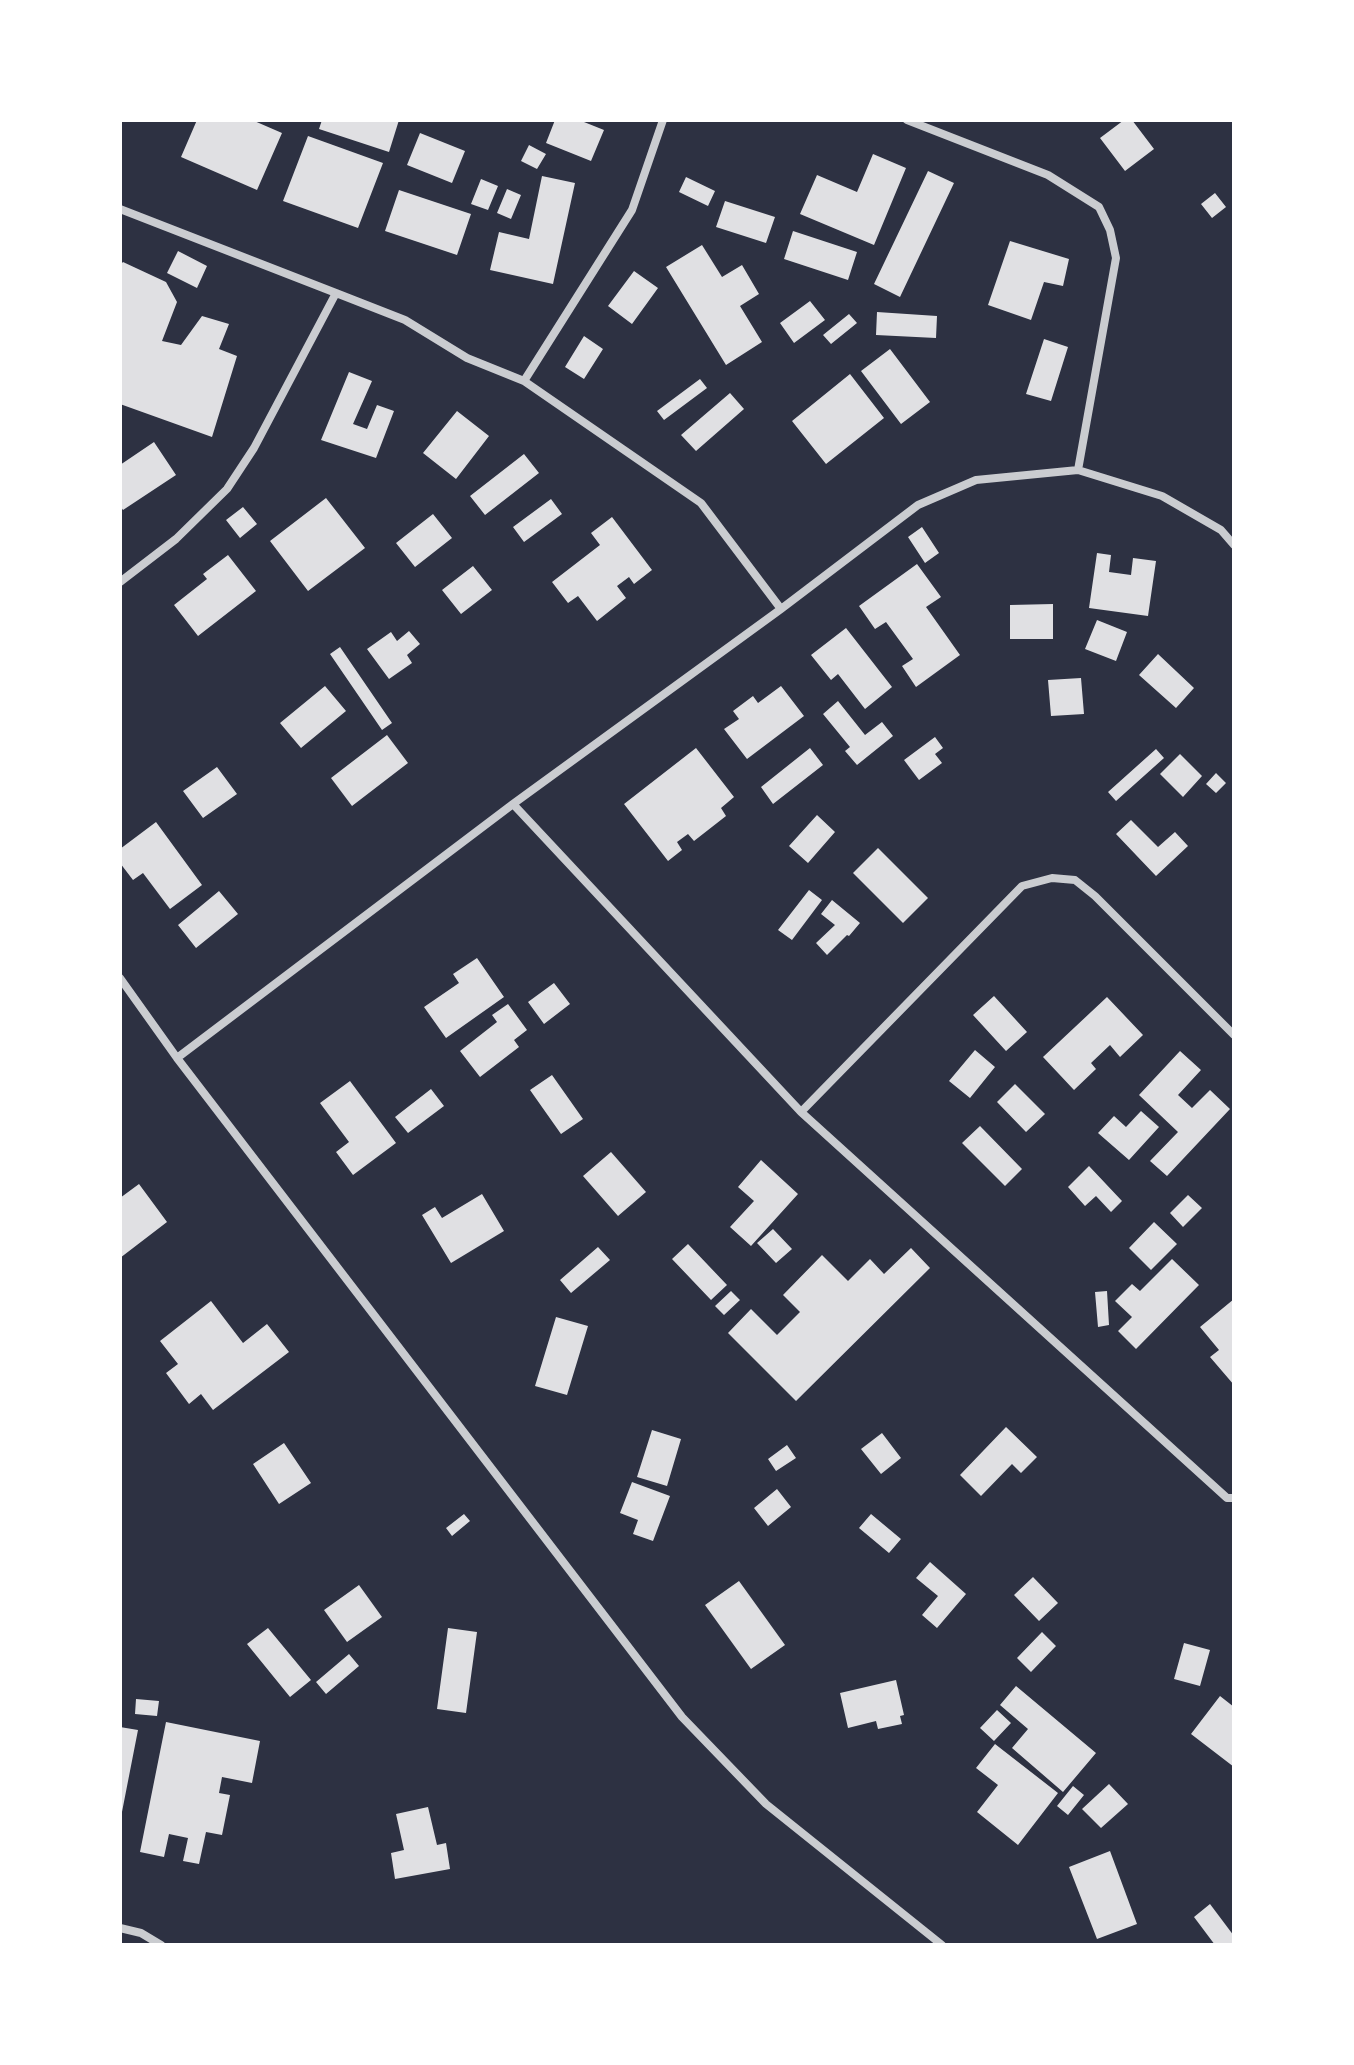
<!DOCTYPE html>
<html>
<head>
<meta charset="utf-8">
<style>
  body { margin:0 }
  #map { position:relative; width:1354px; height:2065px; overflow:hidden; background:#2d3142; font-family:"Source Sans 3",sans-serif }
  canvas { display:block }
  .frame { position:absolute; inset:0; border:122px solid #fff; pointer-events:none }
</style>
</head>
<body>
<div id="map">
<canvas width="1354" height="2065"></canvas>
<div class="frame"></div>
</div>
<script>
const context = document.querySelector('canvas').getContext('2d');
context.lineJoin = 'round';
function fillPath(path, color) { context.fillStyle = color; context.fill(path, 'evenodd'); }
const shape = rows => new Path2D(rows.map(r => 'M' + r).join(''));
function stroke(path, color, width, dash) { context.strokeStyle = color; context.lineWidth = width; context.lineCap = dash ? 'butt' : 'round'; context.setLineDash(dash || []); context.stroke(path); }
fillPath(shape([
  [197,120,252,120,282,133,257,190,181,157],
  [322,120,399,120,389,152,319,129],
  [555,120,579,120,604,130,591,161,546,143],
  [1124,120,1132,120,1154,149,1125,171,1100,138],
  [420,133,465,151,452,183,407,165],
  [308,136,383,163,358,228,283,201],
  [529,145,546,154,537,169,521,161],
  [873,154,906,168,874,245,800,214,817,175,857,192],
  [928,171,954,183,900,297,874,284],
  [542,176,575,183,553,284,490,270,499,232,529,239],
  [686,177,715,191,708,206,679,192],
  [481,179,498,186,488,210,471,204],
  [507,189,521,195,511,219,497,213],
  [399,190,471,214,457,255,385,231],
  [1215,193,1226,207,1212,218,1201,204],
  [725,201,775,217,766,243,716,227],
  [793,231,857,252,848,280,784,259],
  [1010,241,1069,259,1063,286,1044,282,1031,320,988,305],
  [702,245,722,277,742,265,759,294,740,306,762,342,726,365,666,267],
  [178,251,207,266,197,288,167,273],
  [123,262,166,282,177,302,162,341,181,345,202,316,229,324,219,349,237,356,212,437,120,404,120,265],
  [634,271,658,288,632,324,608,306],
  [810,301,825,320,794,343,780,323],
  [877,312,937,316,936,338,876,335],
  [849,314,857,323,831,344,823,335],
  [584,336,603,349,584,379,565,367],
  [1044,339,1068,347,1051,401,1026,394],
  [890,349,930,402,901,424,861,371],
  [349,372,372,381,353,424,367,429,377,405,394,411,376,458,321,440],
  [850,374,884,418,826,464,792,421],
  [700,379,707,388,664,420,657,411],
  [730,393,744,409,696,451,681,435],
  [457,411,489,436,456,479,423,453],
  [154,442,176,475,123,510,120,506,120,465],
  [524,454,539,473,485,515,470,496],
  [326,498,365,548,308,591,270,541],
  [551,499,562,514,524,542,513,527],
  [243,507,257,524,240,538,226,520],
  [433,514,452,538,415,567,396,543],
  [612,517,652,570,634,584,629,577,617,586,626,598,597,621,578,596,568,603,552,582,600,545,591,533],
  [922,527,939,553,925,563,908,537],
  [1097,553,1111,555,1109,572,1131,575,1133,558,1156,561,1148,616,1089,608],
  [228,555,256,591,198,636,174,605,207,579,203,574],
  [917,564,941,597,926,607,960,655,916,687,902,666,913,659,886,622,875,629,859,606],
  [473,566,492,590,461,614,442,590],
  [1053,604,1053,639,1010,639,1010,605],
  [1097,620,1127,632,1116,661,1085,649],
  [846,628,892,687,865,709,838,674,831,680,811,655],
  [409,631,420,644,407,655,412,663,389,679,367,649,391,632,397,641],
  [340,647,392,723,382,730,330,654],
  [1158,654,1194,688,1176,708,1139,675],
  [1081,678,1084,714,1051,716,1048,680],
  [325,686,346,711,301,748,280,723],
  [781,686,804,716,747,759,724,729,739,719,733,711,753,696,758,703],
  [838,701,865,735,882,722,893,736,857,765,845,751,850,747,823,714],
  [387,735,408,763,352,806,331,778],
  [935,737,943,748,935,754,942,763,919,780,904,760],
  [696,748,734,797,721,808,726,816,694,841,688,834,677,842,682,850,668,861,624,804],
  [810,748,823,765,773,804,761,787],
  [1156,749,1164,758,1116,801,1108,792],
  [1180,754,1202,776,1183,797,1160,774],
  [217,767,237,794,203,818,183,791],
  [1216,773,1226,783,1216,793,1206,784],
  [817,815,835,832,808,863,789,846],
  [1131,820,1158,847,1175,832,1188,846,1156,876,1116,834],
  [156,822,202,885,170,909,143,873,133,880,120,863,120,849],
  [878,848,928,898,903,923,853,873],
  [809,890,822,900,792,940,778,930],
  [219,891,238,914,196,948,178,925],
  [832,900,860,923,849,936,847,935,827,955,816,943,835,925,821,914],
  [477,958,504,997,446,1038,424,1007,459,983,453,974],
  [554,983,570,1004,544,1024,528,1002],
  [994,996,1027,1032,1006,1051,973,1015],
  [1107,997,1143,1035,1120,1057,1110,1045,1091,1063,1096,1069,1074,1090,1043,1057],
  [508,1004,527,1030,514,1040,519,1047,480,1077,460,1051,497,1022,492,1015],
  [975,1050,995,1067,970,1098,949,1081],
  [1180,1051,1201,1070,1178,1095,1192,1108,1210,1090,1230,1109,1167,1176,1150,1161,1178,1132,1139,1095],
  [552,1075,583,1119,561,1134,530,1090],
  [350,1081,396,1143,353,1175,336,1152,349,1142,320,1103],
  [1015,1084,1045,1114,1026,1132,997,1102],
  [431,1089,444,1106,408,1133,395,1117],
  [1141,1111,1159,1127,1129,1160,1098,1133,1114,1116,1126,1127],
  [980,1126,1022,1169,1005,1186,962,1143],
  [611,1152,646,1192,618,1216,583,1176],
  [761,1160,798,1194,751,1246,730,1227,754,1201,738,1187],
  [1089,1166,1122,1201,1111,1212,1096,1196,1085,1206,1068,1187],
  [139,1184,167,1222,120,1258,120,1198],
  [482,1194,504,1231,451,1263,422,1215,435,1207,442,1218],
  [1188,1195,1202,1208,1183,1227,1170,1213],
  [1154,1222,1177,1244,1151,1270,1129,1248],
  [773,1229,792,1249,776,1263,757,1243],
  [688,1244,727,1285,711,1300,672,1259],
  [598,1247,610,1260,571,1293,560,1280],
  [911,1248,930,1268,796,1401,728,1333,751,1309,777,1335,800,1312,783,1295,822,1255,848,1281,870,1259,884,1274],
  [1172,1259,1199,1285,1136,1349,1118,1331,1132,1317,1115,1301,1132,1284,1140,1291],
  [731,1291,740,1300,724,1315,715,1306],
  [1107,1291,1109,1325,1098,1327,1095,1292],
  [1234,1299,1234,1385,1210,1357,1219,1350,1200,1327],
  [211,1301,243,1343,267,1324,289,1352,213,1410,201,1394,189,1404,166,1373,178,1364,160,1341],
  [556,1317,588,1326,567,1395,535,1386],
  [1006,1427,1037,1457,1021,1473,1012,1464,981,1496,960,1475],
  [652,1430,681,1439,667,1486,637,1477],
  [882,1433,901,1458,881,1474,861,1449],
  [284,1443,311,1483,279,1504,253,1464],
  [787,1445,796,1458,776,1471,768,1459],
  [632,1482,670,1496,653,1541,633,1534,638,1520,620,1513],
  [777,1489,791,1507,768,1526,754,1508],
  [464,1514,470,1521,452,1536,446,1528],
  [871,1514,901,1539,889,1553,859,1528],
  [930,1562,966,1594,937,1628,922,1615,938,1596,916,1578],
  [1033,1577,1058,1603,1039,1621,1014,1595],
  [739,1581,785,1645,751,1669,705,1605],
  [359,1585,382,1617,347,1642,324,1610],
  [268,1628,311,1680,290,1697,247,1644],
  [448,1628,477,1632,466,1713,437,1709],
  [1042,1632,1056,1646,1031,1672,1017,1658],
  [1184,1643,1210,1650,1200,1686,1174,1679],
  [349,1654,359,1666,326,1694,316,1682],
  [896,1680,904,1715,900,1716,902,1724,878,1729,876,1721,848,1728,840,1693],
  [1016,1686,1096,1753,1063,1792,1012,1748,1028,1729,1000,1705],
  [1220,1696,1234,1707,1234,1767,1191,1734],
  [136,1699,159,1701,157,1716,135,1714],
  [997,1710,1011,1723,994,1741,980,1728],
  [166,1722,260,1741,252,1783,222,1777,219,1793,230,1795,222,1835,206,1832,199,1864,183,1861,188,1838,169,1834,164,1857,140,1852],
  [120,1727,138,1730,121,1817,120,1817],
  [995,1744,1058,1793,1018,1845,977,1812,998,1785,976,1768],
  [1109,1784,1128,1804,1101,1828,1082,1809],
  [1073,1786,1084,1795,1068,1815,1057,1806],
  [428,1807,437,1845,446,1843,450,1869,395,1879,391,1853,404,1850,396,1814],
  [1110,1851,1137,1924,1097,1939,1069,1867],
  [1210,1904,1234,1936,1234,1945,1215,1945,1194,1917]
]), '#e0e0e3');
stroke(shape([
  [907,120,1048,175,1099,207,1110,230,1116,258,1078,470],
  [120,209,336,293],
  [524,381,632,210,663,120],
  [120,582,176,539,227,489,254,448,336,293,405,320,467,358,524,381,701,503,781,609],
  [513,804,801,1112,1227,1498,1234,1498],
  [120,978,177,1058,682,1717,766,1804,942,1945],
  [177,1058,513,804,781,609,918,505,976,480,1078,470,1162,496,1221,530,1234,545],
  [801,1112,1022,886,1052,878,1075,880,1095,896,1234,1035],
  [120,1928,141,1933,161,1945]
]), '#caccd0', 8);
</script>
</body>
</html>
